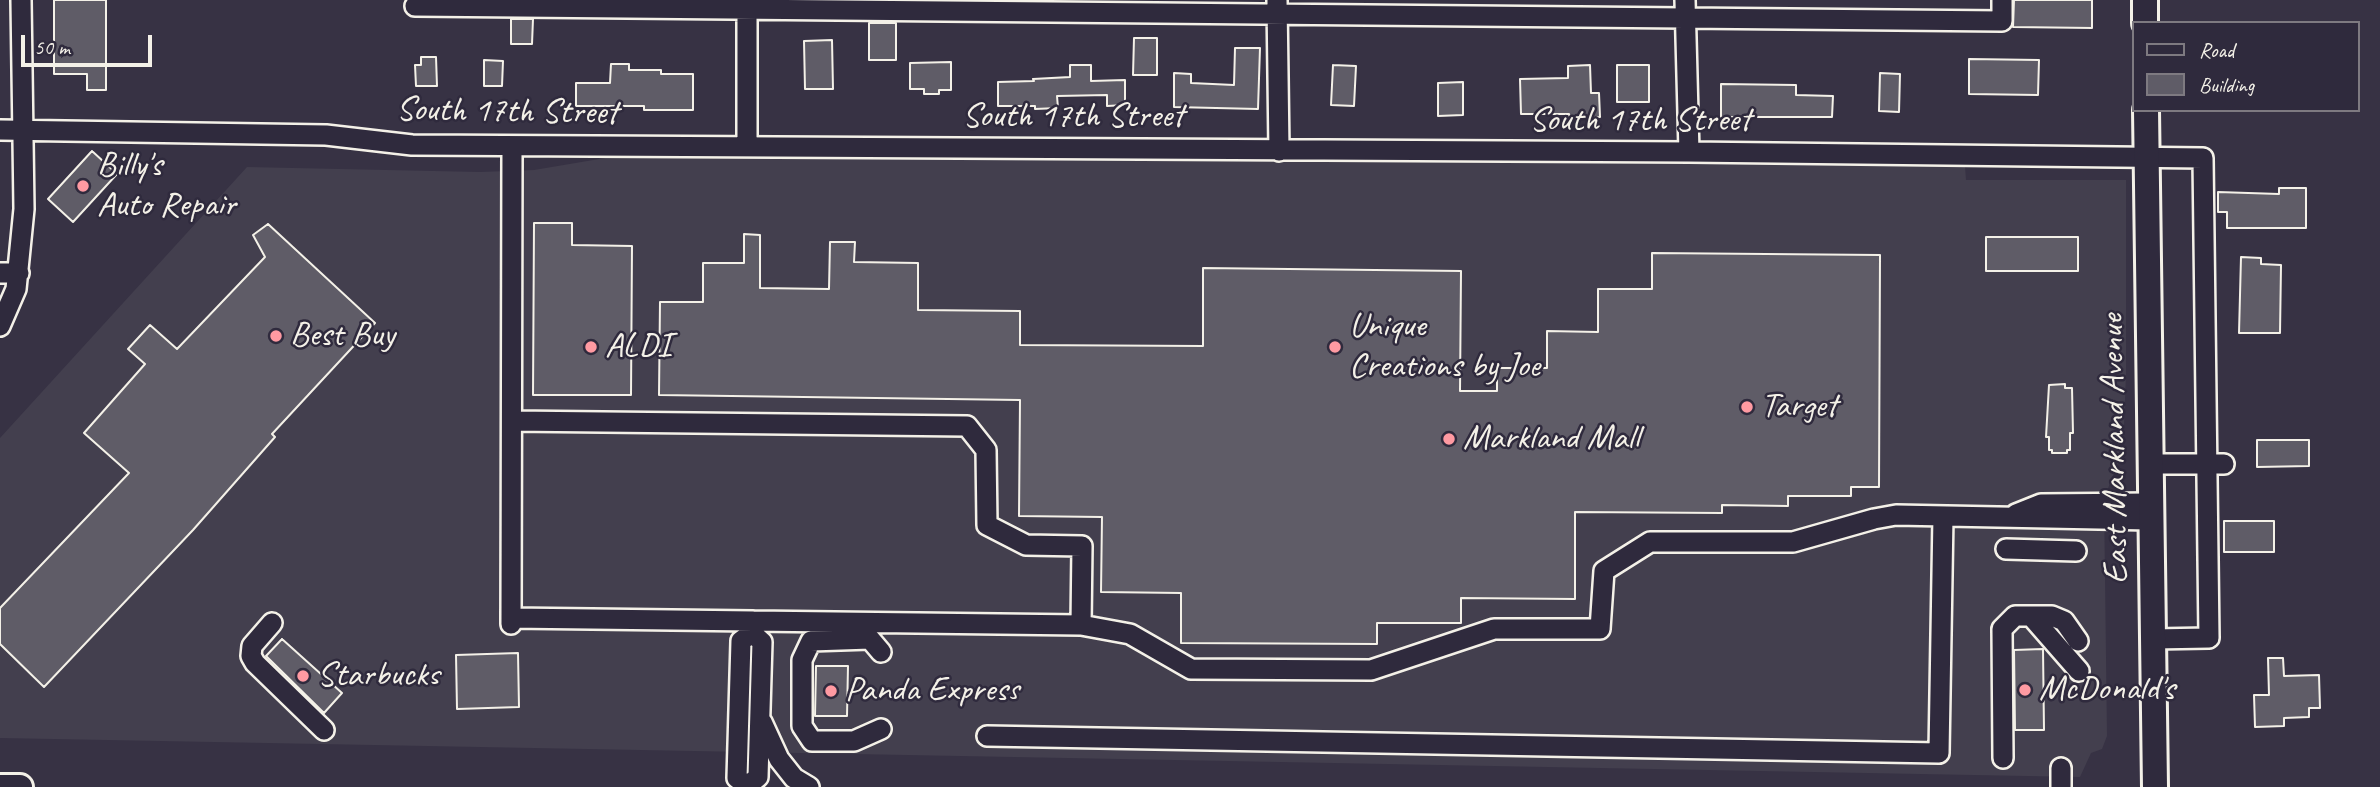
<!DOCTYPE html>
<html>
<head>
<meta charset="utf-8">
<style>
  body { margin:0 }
  #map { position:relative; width:2380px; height:787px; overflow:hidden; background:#373244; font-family:Caveat,sans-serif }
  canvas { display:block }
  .legend { position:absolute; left:2132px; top:21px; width:228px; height:91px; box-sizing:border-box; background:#2f2a3d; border:2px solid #7e7a81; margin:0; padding:9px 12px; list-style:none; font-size:21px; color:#f4f1e8 }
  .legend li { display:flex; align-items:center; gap:14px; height:35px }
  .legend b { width:35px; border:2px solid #7e7a81 }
  .scale { position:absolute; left:21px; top:35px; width:131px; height:32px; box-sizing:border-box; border:4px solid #f4f1e8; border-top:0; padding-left:9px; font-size:21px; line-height:24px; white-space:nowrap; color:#f4f1e8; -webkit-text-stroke:5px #2f2a3d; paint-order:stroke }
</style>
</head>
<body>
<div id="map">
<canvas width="2380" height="787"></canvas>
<ul class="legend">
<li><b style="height:9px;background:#2f2a3d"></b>Road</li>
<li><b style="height:19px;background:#5f5c67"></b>Building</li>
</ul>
<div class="scale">50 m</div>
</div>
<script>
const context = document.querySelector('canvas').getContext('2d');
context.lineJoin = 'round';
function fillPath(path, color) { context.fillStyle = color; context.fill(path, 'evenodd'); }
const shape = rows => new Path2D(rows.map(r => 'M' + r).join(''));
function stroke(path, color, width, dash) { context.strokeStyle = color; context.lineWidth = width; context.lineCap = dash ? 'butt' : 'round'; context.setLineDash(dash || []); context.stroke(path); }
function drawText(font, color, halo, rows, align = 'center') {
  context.font = font + ' Caveat,sans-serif'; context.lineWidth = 5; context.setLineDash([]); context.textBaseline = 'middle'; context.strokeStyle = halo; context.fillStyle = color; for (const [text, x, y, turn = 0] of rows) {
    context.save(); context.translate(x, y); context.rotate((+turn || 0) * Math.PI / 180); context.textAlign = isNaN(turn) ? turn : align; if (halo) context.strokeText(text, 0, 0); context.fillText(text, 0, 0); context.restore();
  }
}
fillPath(shape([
  [623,155,1965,166,1966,180,2126,180,2126,374,2123,452,2104,498,2107,736,2102,749,2091,753,2080,777,0,738,0,438,247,167,480,172,534,170]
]), '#433f4e');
const building = shape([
  [54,0,106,0,106,90,87,90,87,74,54,74,54,0],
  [2014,0,2092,0,2092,28,2013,27,2014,0],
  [511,19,533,19,532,44,511,44,511,19],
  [869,23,896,23,896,60,869,60,869,23],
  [1134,38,1157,38,1157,75,1133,75,1134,38],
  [832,40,833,89,805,89,804,41,832,40],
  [1235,48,1260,48,1258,109,1174,107,1174,73,1191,74,1191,83,1234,85,1235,48],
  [421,57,436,57,437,86,416,86,415,65,421,65,421,57],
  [1969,59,2039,60,2038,95,1969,94,1969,59],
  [484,60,503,61,502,86,484,86,484,60],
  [951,62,951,90,939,90,939,94,924,94,924,89,910,89,910,63,951,62],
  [611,64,629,64,629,70,661,70,661,74,693,74,693,110,644,110,644,106,576,106,576,83,610,83,611,64],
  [1070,65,1091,65,1091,81,1125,80,1125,105,1107,106,1107,95,1057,96,1058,108,1035,109,1035,106,998,106,998,82,1034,81,1033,79,1070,77,1070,65],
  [1333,65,1356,66,1354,106,1331,105,1333,65],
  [1590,65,1591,93,1599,93,1600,117,1570,118,1569,114,1521,114,1520,79,1568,78,1568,66,1590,65],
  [1617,65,1649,65,1649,102,1617,102,1617,65],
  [1880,73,1900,74,1899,112,1879,111,1880,73],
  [1463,82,1463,115,1438,116,1438,83,1463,82],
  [1721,84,1796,85,1796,95,1833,96,1832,117,1721,117,1721,84],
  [92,151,117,174,73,222,48,199,92,151],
  [2279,188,2306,188,2306,228,2227,228,2227,212,2218,212,2218,192,2279,194,2279,188],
  [534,223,572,223,572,245,632,246,631,395,533,395,534,223],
  [268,224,375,323,272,434,275,437,193,530,44,687,0,644,0,608,129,473,84,433,145,364,128,349,150,325,177,349,265,257,253,235,268,224],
  [744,234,760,235,760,288,829,289,830,242,855,242,854,262,918,263,918,310,1020,311,1020,345,1203,346,1203,268,1461,271,1460,391,1497,391,1497,368,1547,368,1547,331,1598,332,1598,289,1652,289,1652,253,1880,255,1879,487,1851,487,1851,496,1788,496,1788,506,1722,505,1722,513,1575,512,1575,599,1461,598,1461,623,1377,623,1377,644,1181,643,1181,593,1101,592,1102,517,1019,516,1020,400,659,395,660,302,703,302,703,263,744,263,744,234],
  [1986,237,2078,237,2078,271,1986,271,1986,237],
  [2241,257,2261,258,2261,264,2281,265,2280,333,2239,333,2241,257],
  [2065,384,2065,388,2072,388,2073,433,2070,433,2070,450,2067,450,2067,453,2052,453,2052,450,2049,450,2049,437,2046,437,2049,385,2065,384],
  [2257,440,2309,440,2309,466,2257,467,2257,440],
  [2224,521,2274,521,2274,552,2224,552,2224,521],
  [282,639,342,693,324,713,266,656,282,639],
  [2043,649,2044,730,2015,730,2014,650,2043,649],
  [518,653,519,707,457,709,456,655,518,653],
  [2268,658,2283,658,2284,676,2319,675,2320,708,2309,708,2309,717,2284,718,2284,726,2255,727,2254,695,2269,695,2268,658],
  [816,666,848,666,847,716,815,716,816,666]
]);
fillPath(building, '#5f5c67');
stroke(building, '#f4f1e8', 2);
const minor = shape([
  [1685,0,1689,152],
  [1277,1,1279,151],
  [415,6,2002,21,2002,0],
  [0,130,326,135,412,145,1689,152,2203,158,2209,638,2153,639],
  [747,146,747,0],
  [0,273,19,273],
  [0,326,16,289,24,209,21,0],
  [512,421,967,426,986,450,987,525,1026,545,1082,546,1081,625,1130,634,1191,669,1371,670,1494,629,1600,629,1604,571,1650,542,1793,542,1874,519,1896,515,2150,520],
  [2150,464,2224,464],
  [2016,514,2041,504,2150,503],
  [2006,549,2076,551],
  [2031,616,2052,616,2064,621,2078,641],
  [511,618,753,621,752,633],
  [753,621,1081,625],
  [272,623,252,646,251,656,255,663,324,730],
  [511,624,512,146],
  [881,652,870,639,811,641,802,660,802,726,812,741,854,741,881,729],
  [762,722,779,759,794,778,809,787],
  [987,736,1939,753,1943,516],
  [2003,758,2002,629,2015,616,2031,616,2079,671],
  [2061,768,2061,787],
  [746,785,737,778,741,641,752,633],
  [746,787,758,777,762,642,752,633]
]);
const major = shape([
  [2145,0,2145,23],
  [2146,110,2155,787],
  [0,787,20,787]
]);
stroke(minor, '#f4f1e8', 24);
stroke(major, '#f4f1e8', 30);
stroke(minor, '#2f2a3d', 19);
stroke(major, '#2f2a3d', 24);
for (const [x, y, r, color] of [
  [83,186,7,"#ff9aa2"],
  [276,336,7,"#ff9aa2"],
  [591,347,7,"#ff9aa2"],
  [1335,347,7,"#ff9aa2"],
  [1747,407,7,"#ff9aa2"],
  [1449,439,7,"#ff9aa2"],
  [303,676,7,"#ff9aa2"],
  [2025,690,7,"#ff9aa2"],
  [831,691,7,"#ff9aa2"]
]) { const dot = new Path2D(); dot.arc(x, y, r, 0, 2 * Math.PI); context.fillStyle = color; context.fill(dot); stroke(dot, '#2f2a3d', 2.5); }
drawText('35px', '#f4f1e8', '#2f2a3d', [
  ["South 17th Street",507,112,1],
  ["South 17th Street",1073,117],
  ["South 17th Street",1640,121],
  ["East Markland Avenue",2115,449,-91]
]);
drawText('35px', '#f4f1e8', '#2f2a3d', [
  ["Billy's",97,166],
  ["Auto Repair",97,206],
  ["Unique",1349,327],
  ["Creations by Joe",1349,367],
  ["Best Buy",290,336],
  ["ALDI",605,347],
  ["Target",1761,407],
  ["Markland Mall",1463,439],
  ["Starbucks",317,676],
  ["McDonald's",2039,690],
  ["Panda Express",845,691]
], 'left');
</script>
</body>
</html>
